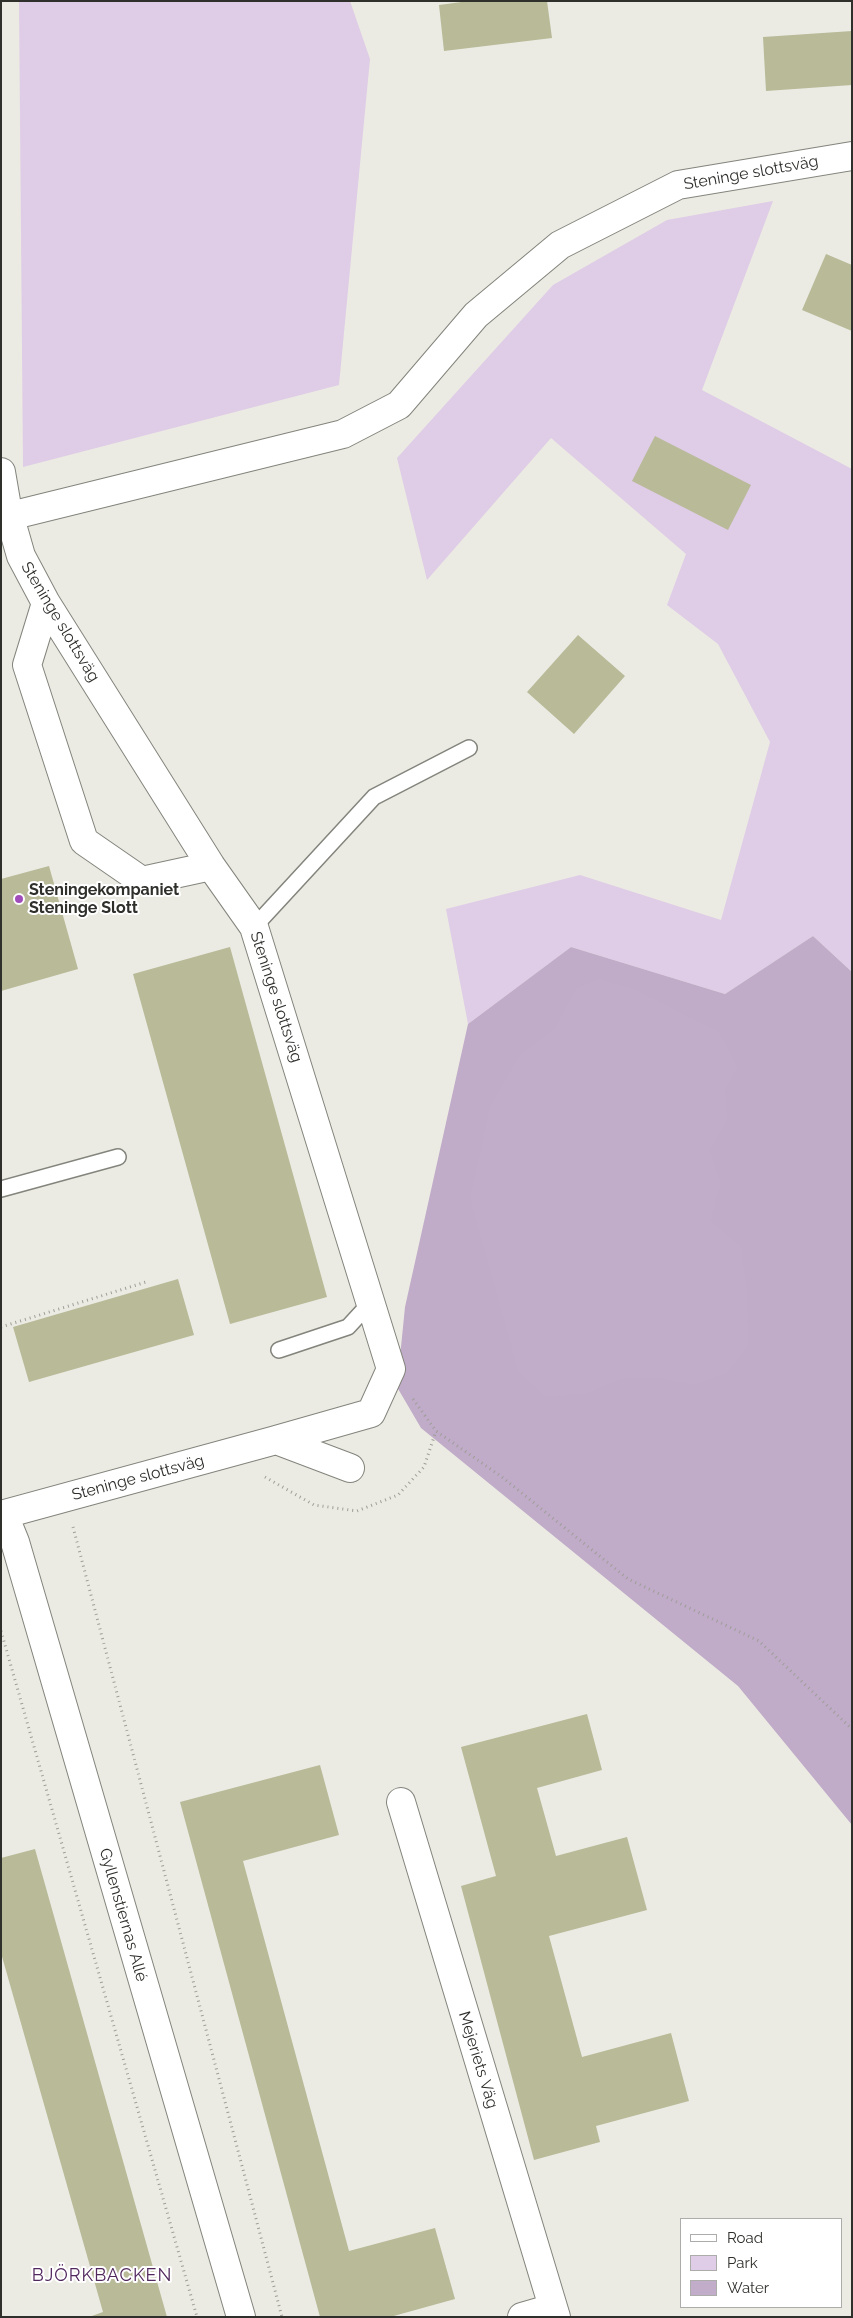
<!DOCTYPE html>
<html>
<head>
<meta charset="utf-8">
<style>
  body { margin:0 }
  #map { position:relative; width:853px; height:2318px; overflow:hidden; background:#ebebe3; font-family:Raleway,sans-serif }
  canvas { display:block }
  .frame { position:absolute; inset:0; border:2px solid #2f2f2c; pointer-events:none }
  .legend { position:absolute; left:680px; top:2218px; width:162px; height:90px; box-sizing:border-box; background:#fff; border:1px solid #acacab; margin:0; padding:6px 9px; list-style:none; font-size:15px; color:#2f2f2c }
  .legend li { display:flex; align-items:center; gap:10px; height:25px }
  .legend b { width:25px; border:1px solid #acacab }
</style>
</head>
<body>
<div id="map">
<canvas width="853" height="2318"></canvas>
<div class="frame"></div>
<ul class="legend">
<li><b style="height:6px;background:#fff"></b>Road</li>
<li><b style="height:14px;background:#dfcce6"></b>Park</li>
<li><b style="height:14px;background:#c1acc9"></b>Water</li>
</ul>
</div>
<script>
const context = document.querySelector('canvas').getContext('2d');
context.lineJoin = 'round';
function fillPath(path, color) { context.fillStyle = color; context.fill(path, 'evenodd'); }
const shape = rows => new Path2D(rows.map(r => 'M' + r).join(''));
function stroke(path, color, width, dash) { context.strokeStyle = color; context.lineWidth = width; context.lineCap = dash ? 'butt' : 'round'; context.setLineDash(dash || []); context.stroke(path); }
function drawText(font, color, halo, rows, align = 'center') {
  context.font = font + ' Raleway,sans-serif'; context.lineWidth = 4; context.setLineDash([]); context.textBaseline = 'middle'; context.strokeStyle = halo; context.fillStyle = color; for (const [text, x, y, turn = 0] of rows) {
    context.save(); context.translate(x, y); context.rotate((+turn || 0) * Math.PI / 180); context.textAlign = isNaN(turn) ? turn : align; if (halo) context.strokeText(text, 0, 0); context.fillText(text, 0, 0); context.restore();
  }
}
fillPath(shape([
  [19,1,350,1,370,59,339,385,23,467],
  [773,201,702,390,852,469,852,972,813,936,725,994,571,947,468,1024,446,909,580,875,721,920,770,742,718,644,667,605,686,554,551,438,427,580,397,458,553,285,667,220]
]), '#dfcce6');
fillPath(shape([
  [813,936,852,972,852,1825,738,1686,421,1428,397,1387,405,1307,468,1024,571,947,725,994]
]), '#c0abc8');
fillPath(shape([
  [599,979,635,989,719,1032,738,1067,725,1091,728,1120,710,1150,721,1183,711,1221,741,1246,747,1288,749,1346,727,1373,694,1385,659,1378,624,1378,586,1394,545,1397,518,1372,470,1199,490,1105,521,1053,554,1029,576,988]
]), '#c1acc9');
fillPath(shape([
  [469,1,547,1,552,38,444,51,439,5],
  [852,31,852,85,766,91,763,37],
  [826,254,852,265,852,331,802,310],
  [655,436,751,485,728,530,632,481],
  [578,635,625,676,574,734,527,692],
  [49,866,78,969,1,991,1,879],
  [230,947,327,1297,230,1324,133,974],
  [178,1279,194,1335,29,1382,13,1327],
  [587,1714,602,1770,537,1788,556,1856,627,1837,647,1910,549,1936,582,2057,671,2033,689,2101,596,2126,600,2142,534,2160,461,1886,496,1876,461,1747],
  [320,1765,339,1835,243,1861,349,2251,435,2228,455,2299,390,2317,320,2317,180,1802],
  [35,1849,167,2317,89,2317,103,2312,1,1953,1,1858]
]), '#b8ba98');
const lane = shape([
  [254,927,374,797,469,748],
  [1,1189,118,1157],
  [279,1350,348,1327,371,1302]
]);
const street = shape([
  [1,472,7,507,21,556,46,603,211,866,254,927,391,1369,371,1413,276,1440],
  [10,516,343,434,399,405,476,315,560,245,678,185,852,156],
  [46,603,27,665,84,841,142,881,211,866],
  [1,1515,276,1440,350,1468],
  [4,1515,15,1542,241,2317],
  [401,1802,556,2317],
  [522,2317,553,2308]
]);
stroke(lane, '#83847c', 18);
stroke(street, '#83847c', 30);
stroke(shape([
  [1,1327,146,1282],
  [413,1399,436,1431,502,1477,628,1579,759,1641,852,1729],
  [265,1477,314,1505,357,1511,398,1495,424,1467,436,1431],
  [73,1527,282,2317],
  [1,1631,197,2317]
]), '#9e9e98', 3, [1, 4]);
stroke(lane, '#fff', 15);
stroke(street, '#fff', 28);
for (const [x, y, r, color] of [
  [19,899,5,"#a04cbb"]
]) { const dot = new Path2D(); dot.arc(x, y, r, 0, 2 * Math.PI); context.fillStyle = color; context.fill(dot); stroke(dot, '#fff', 2); }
drawText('16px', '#2f2f2c', '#fff', [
  ["Steninge slottsväg",751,173,-10],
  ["Steninge slottsväg",60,622,59],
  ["Steninge slottsväg",276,997,72],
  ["Steninge slottsväg",138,1478,-15],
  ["Gyllenstiernas Allé",123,1915,74],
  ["Mejeriets Väg",478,2060,73]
]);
drawText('bold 16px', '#2f2f2c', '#fff', [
  ["Steningekompaniet",29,890],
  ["Steninge Slott",29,908]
], 'left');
context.letterSpacing = '1px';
drawText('18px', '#51285e', '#fff', [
  ["BJÖRKBACKEN",102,2276]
]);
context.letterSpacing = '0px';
</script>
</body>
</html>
